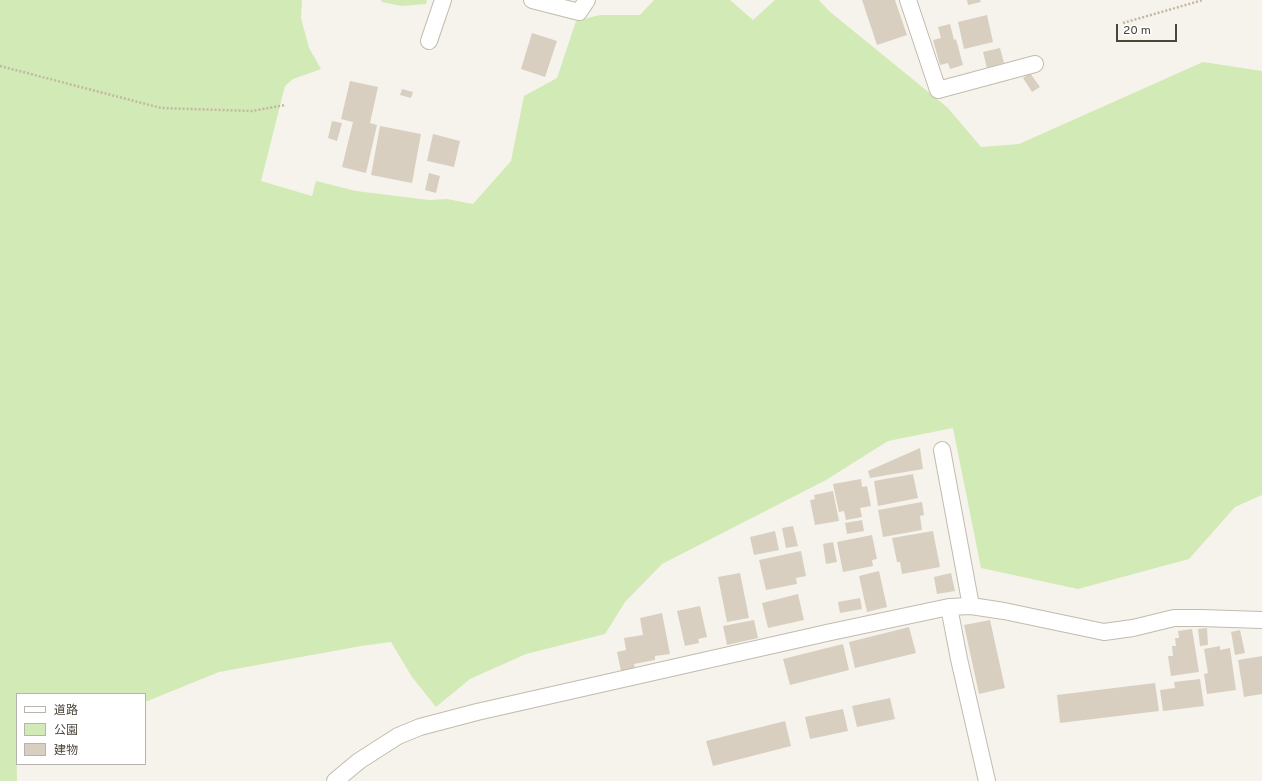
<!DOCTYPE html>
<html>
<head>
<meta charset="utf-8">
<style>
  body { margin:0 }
  #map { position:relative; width:1262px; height:781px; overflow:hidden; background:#f6f3ec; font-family:Overpass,"Noto Sans JP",sans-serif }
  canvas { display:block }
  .legend { position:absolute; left:16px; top:693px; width:130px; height:72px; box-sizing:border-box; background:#fff; border:1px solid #b7b4b0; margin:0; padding:5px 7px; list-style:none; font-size:12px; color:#4b4439 }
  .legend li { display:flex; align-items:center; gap:8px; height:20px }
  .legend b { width:20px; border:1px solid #b7b4b0 }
  .scale { position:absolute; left:1116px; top:24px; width:61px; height:18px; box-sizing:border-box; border:2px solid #4b4439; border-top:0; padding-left:5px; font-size:12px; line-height:14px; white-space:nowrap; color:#4b4439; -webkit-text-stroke:3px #fff; paint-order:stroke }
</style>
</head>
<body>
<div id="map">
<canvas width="1262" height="781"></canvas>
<ul class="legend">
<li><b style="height:5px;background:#fff"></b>道路</li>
<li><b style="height:11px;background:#d2eab5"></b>公園</li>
<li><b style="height:11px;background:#d8cfc1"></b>建物</li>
</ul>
<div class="scale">20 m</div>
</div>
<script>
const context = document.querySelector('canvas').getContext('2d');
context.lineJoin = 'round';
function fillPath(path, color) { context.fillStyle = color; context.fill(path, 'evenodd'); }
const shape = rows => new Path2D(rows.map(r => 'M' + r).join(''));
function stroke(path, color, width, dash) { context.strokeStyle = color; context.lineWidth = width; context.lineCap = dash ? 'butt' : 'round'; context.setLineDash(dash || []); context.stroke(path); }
fillPath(shape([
  [0,0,302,0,301,18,309,48,321,69,293,79,285,86,261,181,312,196,316,181,356,191,429,200,447,199,473,204,511,161,524,96,557,78,576,21,600,15,640,15,654,0,730,0,753,20,775,0,819,0,829,11,948,108,981,147,1019,144,1203,62,1262,71,1262,495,1235,507,1189,559,1078,589,981,568,953,428,888,441,826,480,662,564,625,602,605,634,526,654,470,679,436,707,412,677,391,642,361,646,219,672,145,702,145,694,17,694,17,714,16,714,17,781,0,781],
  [381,0,427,0,426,4,402,6,382,2]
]), '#d2eab5');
fillPath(shape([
  [862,0,895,0,907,35,877,45],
  [967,0,980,0,981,2,968,5],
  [987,15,993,42,964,49,958,22],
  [950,24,954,40,956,39,963,65,950,69,948,63,940,65,933,40,941,38,938,27],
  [532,33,557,41,545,77,521,69],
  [1000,48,1004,63,987,68,983,52],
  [1030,73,1040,87,1032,92,1023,78],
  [350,81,378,87,370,123,377,125,366,173,342,167,353,122,341,119],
  [402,89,413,92,411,98,400,95],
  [332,121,342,123,337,141,328,138],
  [380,126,421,134,412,183,371,175],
  [433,134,460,141,454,167,427,161],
  [429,173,440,176,436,193,425,190],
  [920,448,923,469,870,478,868,471],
  [913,474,918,498,878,506,874,481],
  [861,479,862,487,867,486,871,506,860,508,862,517,846,520,844,511,839,512,833,484],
  [833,491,839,521,815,525,810,500,815,499,814,495],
  [922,502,924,515,920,516,922,530,883,537,878,510],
  [862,520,864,531,847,534,845,523],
  [793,526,798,546,786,548,782,528],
  [775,531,779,550,754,555,750,537],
  [933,531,940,567,902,574,900,562,897,562,892,538],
  [872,535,877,559,872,560,873,566,843,572,837,542],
  [833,542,837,562,826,564,823,544],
  [801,551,806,576,796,578,797,584,766,590,759,560],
  [879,571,887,607,867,612,859,576],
  [740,573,749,618,727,622,718,577],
  [951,573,955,591,937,594,934,577],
  [798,594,804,620,768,628,762,603],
  [860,598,862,609,840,613,838,602],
  [700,606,707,637,698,639,699,643,685,646,677,611],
  [662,613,670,654,655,656,655,660,634,664,635,668,621,671,617,652,626,650,624,638,643,635,640,618],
  [754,620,758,638,727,645,723,626],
  [990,620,1005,688,979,694,964,625],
  [909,627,916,653,855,668,849,642],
  [1207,628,1208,645,1200,646,1198,629],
  [1192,629,1199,672,1171,676,1168,656,1173,656,1172,646,1176,646,1175,638,1179,638,1178,631],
  [1240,630,1245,653,1235,655,1231,632],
  [843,644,849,670,790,685,783,659],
  [1220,646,1220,650,1230,648,1236,690,1207,694,1204,674,1208,673,1204,649],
  [1262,656,1262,694,1244,697,1238,660],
  [1200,679,1204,706,1163,711,1160,690,1175,688,1174,682],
  [1155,683,1159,711,1060,723,1057,695],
  [890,698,895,719,857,727,852,706],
  [843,709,848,731,810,739,805,717],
  [785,721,791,746,713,766,706,741]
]), '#d8cfc1');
const street = shape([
  [532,0,579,12,587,0],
  [908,0,938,90,1035,64],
  [429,41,443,0],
  [942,450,971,606],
  [949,607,959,659,987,781],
  [335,781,359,761,398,736,420,727,477,712,831,632,949,607,971,606,1004,611,1104,632,1133,628,1174,618,1201,618,1262,620]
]);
stroke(street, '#c2bbae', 18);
stroke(shape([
  [1123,23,1203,0],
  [0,66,161,108,252,111,285,105]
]), '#c4b79f', 2.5, [2, 2]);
stroke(street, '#fff', 16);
</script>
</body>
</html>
